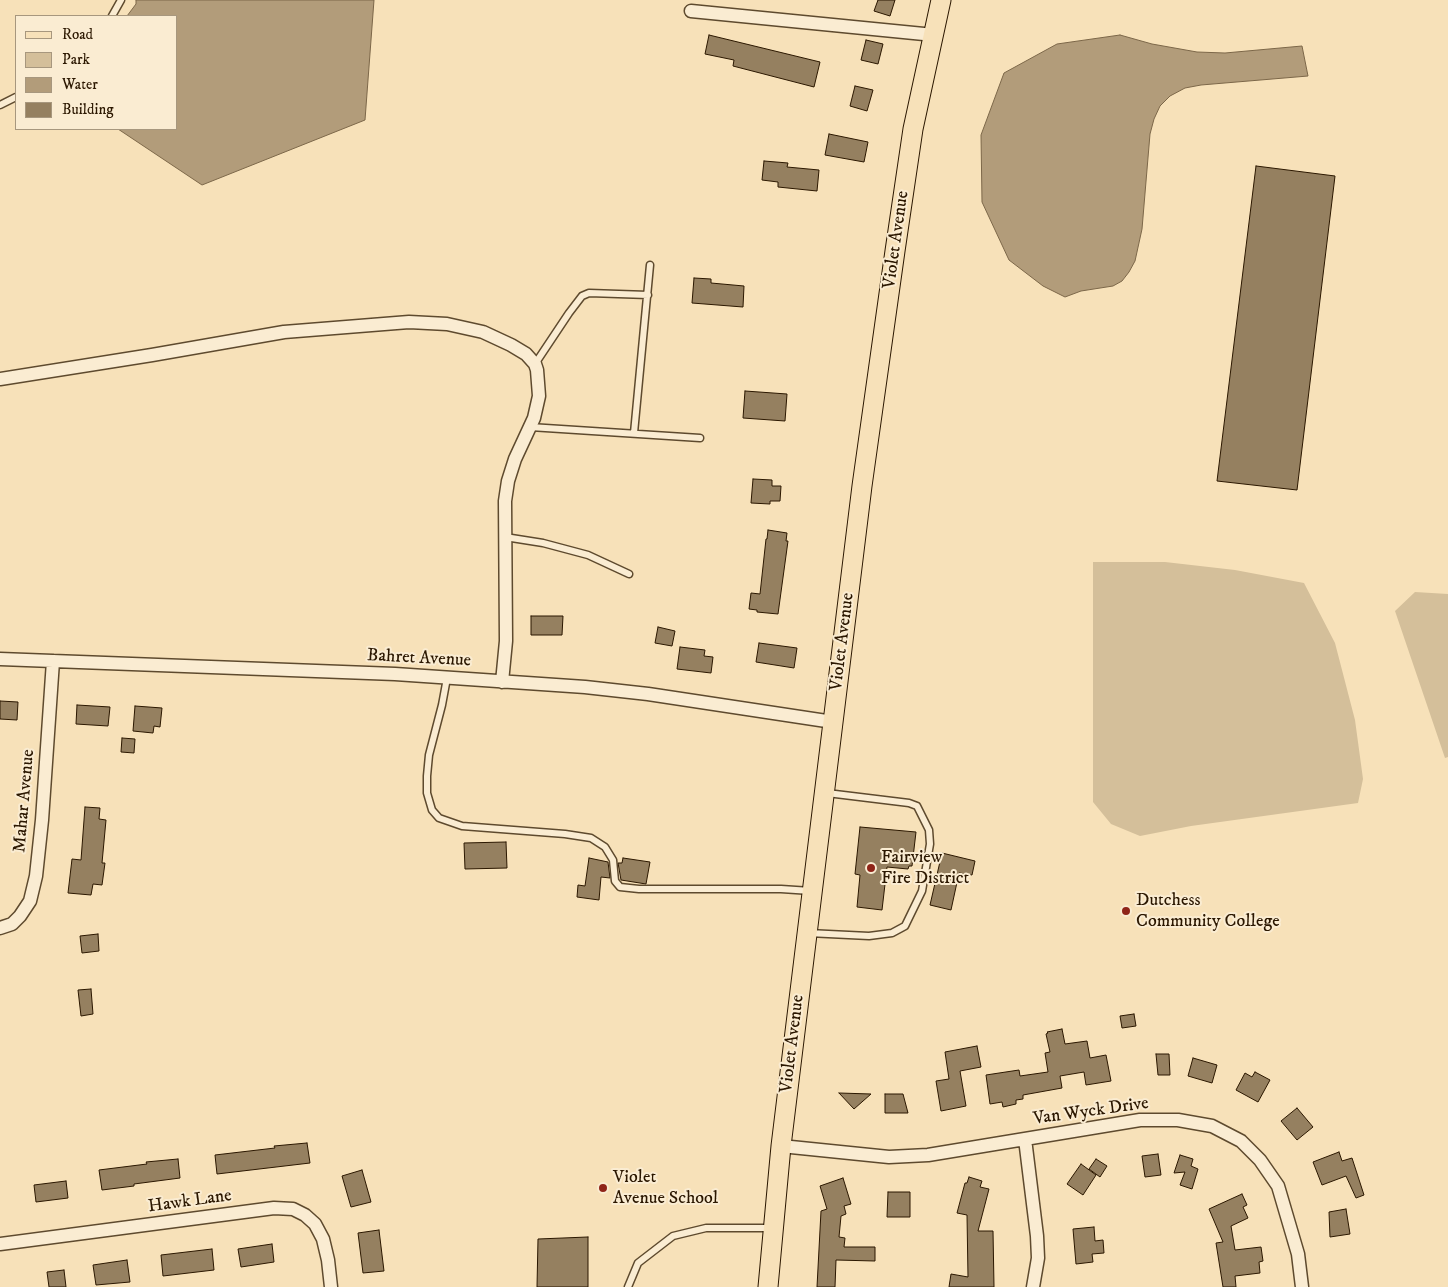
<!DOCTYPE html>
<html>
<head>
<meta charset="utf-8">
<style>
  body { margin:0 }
  #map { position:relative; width:1448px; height:1287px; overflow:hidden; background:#f7e1b9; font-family:"IM FELL DW Pica",serif }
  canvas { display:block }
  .legend { position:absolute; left:15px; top:15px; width:162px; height:115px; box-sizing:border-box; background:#faecd2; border:1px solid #a7977e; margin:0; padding:6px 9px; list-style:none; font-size:15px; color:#2b1700 }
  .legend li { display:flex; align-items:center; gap:10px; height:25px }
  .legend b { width:25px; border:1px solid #a7977e }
</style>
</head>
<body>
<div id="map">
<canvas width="1448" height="1287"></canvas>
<ul class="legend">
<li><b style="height:6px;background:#f7e1b9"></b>Road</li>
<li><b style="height:14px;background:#d4bf9a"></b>Park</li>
<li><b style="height:14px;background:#b29c7a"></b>Water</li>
<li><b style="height:14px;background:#958060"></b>Building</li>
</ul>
</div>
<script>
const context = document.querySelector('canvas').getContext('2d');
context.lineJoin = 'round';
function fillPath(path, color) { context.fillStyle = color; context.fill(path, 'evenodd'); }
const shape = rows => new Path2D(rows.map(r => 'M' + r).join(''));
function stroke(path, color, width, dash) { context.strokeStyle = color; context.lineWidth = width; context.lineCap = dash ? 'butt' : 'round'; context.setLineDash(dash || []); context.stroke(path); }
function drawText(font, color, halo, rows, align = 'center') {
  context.font = font + ' "IM FELL DW Pica",serif'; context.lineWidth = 4; context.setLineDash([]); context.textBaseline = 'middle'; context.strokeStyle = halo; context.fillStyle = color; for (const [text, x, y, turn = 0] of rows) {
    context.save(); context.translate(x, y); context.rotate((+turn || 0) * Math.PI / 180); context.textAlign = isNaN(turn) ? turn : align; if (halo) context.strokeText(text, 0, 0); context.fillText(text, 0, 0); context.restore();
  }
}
fillPath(shape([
  [1093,562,1165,562,1235,570,1304,583,1335,643,1355,720,1363,779,1358,803,1191,826,1140,836,1111,824,1093,802],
  [1415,592,1448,594,1448,757,1445,758,1395,611]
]), '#d4bf9a');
const water = shape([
  [136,0,374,0,365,120,202,185,118,129,176,129,176,16,127,16,136,4,136,0],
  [1120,35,1152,44,1197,52,1225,53,1302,46,1308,76,1201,85,1185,88,1170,96,1160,106,1154,119,1150,134,1142,229,1135,261,1129,272,1122,281,1113,286,1081,291,1065,297,1043,286,1009,260,982,202,981,135,1004,73,1057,44,1120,35]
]);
fillPath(water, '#b29c7a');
stroke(water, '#7c6749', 1);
const building = shape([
  [878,0,895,0,890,16,874,11,878,0],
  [709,35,820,62,814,87,733,66,734,60,705,54,709,35],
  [866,40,883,44,878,64,861,60,866,40],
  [855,86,873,90,867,111,850,106,855,86],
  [829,134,868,142,864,162,825,155,829,134],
  [764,161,788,163,787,167,819,170,817,191,778,187,778,182,762,180,764,161],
  [1256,166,1335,176,1297,490,1217,481,1256,166],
  [694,278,711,279,711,283,744,286,743,307,692,303,694,278],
  [745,391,787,394,785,421,743,418,745,391],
  [753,479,772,480,772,486,781,486,780,501,770,501,770,504,751,503,753,479],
  [768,530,787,533,786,541,788,541,778,614,757,612,757,610,749,609,751,593,760,594,766,539,767,539,768,530],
  [531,616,563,616,562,635,531,635,531,616],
  [658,627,675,631,672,646,655,643,658,627],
  [759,643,797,648,794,668,756,662,759,643],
  [680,647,705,650,704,656,713,657,711,673,677,669,680,647],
  [0,701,18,702,17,720,0,719,0,701],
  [77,705,110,707,108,726,76,724,77,705],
  [135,706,162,708,160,727,154,726,153,733,133,731,135,706],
  [122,738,135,739,134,753,121,752,122,738],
  [85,807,100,808,99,819,106,820,102,863,105,863,102,885,93,884,91,895,68,893,72,859,81,860,85,807],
  [860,827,916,832,912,866,909,866,908,869,887,867,882,910,857,907,860,875,855,874,860,827],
  [506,842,507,868,465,869,464,843,506,842],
  [942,853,975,861,972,875,959,873,951,910,930,905,942,853],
  [589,858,608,862,610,878,601,877,599,900,577,897,578,885,585,886,589,858],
  [623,858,650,862,646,884,621,880,618,863,622,863,623,858],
  [98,934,99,951,82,953,80,936,98,934],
  [91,989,93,1014,81,1016,78,990,91,989],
  [1134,1014,1136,1026,1122,1028,1120,1016,1134,1014],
  [1062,1029,1065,1044,1087,1041,1090,1058,1106,1055,1111,1081,1086,1085,1084,1072,1060,1076,1062,1088,1023,1095,1023,1099,1016,1100,1016,1104,1003,1107,1002,1102,990,1104,986,1075,1019,1070,1020,1076,1048,1072,1045,1053,1050,1052,1046,1034,1048,1033,1047,1032,1062,1029],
  [977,1046,981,1067,960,1071,966,1106,941,1111,936,1081,949,1079,945,1052,977,1046],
  [1156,1054,1169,1054,1170,1075,1158,1075,1156,1054],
  [1193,1058,1217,1065,1212,1083,1188,1076,1193,1058],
  [1255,1072,1270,1080,1258,1102,1236,1090,1245,1073,1252,1077,1255,1072],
  [839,1093,871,1094,854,1109,839,1093],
  [885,1094,903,1094,908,1113,885,1113,885,1094],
  [1297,1108,1313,1127,1297,1140,1281,1121,1297,1108],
  [307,1143,310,1163,217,1174,215,1155,275,1148,274,1146,307,1143],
  [1339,1152,1342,1161,1352,1158,1364,1195,1356,1198,1346,1176,1322,1185,1313,1162,1339,1152],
  [1158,1154,1161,1175,1145,1177,1142,1156,1158,1154],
  [1180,1155,1193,1159,1191,1166,1198,1169,1192,1189,1180,1185,1185,1172,1174,1173,1180,1155],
  [178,1159,180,1178,134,1184,134,1186,102,1190,99,1170,147,1164,146,1162,178,1159],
  [1096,1159,1107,1166,1100,1177,1089,1169,1096,1159],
  [1081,1164,1096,1175,1083,1195,1067,1184,1081,1164],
  [362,1170,371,1202,351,1207,342,1176,362,1170],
  [969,1177,982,1181,980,1187,989,1189,978,1231,993,1231,994,1287,949,1287,951,1274,968,1277,967,1215,957,1213,965,1183,967,1183,969,1177],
  [843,1178,851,1204,844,1206,846,1214,841,1216,839,1237,845,1238,844,1247,875,1247,875,1261,836,1260,835,1287,817,1287,821,1211,827,1209,820,1186,843,1178],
  [66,1181,68,1198,36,1202,34,1185,66,1181],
  [888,1192,910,1192,910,1217,887,1217,888,1192],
  [1242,1194,1247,1205,1243,1207,1248,1218,1231,1226,1235,1250,1261,1247,1263,1261,1259,1262,1260,1273,1235,1276,1236,1287,1223,1287,1216,1243,1223,1242,1209,1209,1242,1194],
  [1346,1209,1350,1234,1330,1237,1329,1212,1346,1209],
  [1094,1227,1095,1241,1103,1240,1104,1253,1092,1254,1093,1262,1076,1264,1073,1229,1094,1227],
  [379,1230,384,1271,363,1273,358,1233,379,1230],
  [588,1237,588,1287,537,1287,538,1239,588,1237],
  [272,1244,274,1262,241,1267,238,1249,272,1244],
  [212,1249,214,1270,163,1276,161,1255,212,1249],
  [127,1260,130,1282,96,1285,93,1265,127,1260],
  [64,1270,66,1287,49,1287,47,1272,64,1270]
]);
fillPath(building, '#958060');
stroke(building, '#2b1700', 1);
const lane = shape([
  [112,16,121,0],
  [0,105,16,97],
  [535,364,569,313,582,296,589,293,648,295],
  [530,427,700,438],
  [634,433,650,265],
  [505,537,543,543,588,555,629,574],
  [447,678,442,705,429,755,427,776,427,793,432,810,439,818,462,826,565,834,591,838,605,847,613,860,615,881,620,887,639,889,781,889,811,891],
  [808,933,869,936,892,933,905,926,922,891,930,844,929,830,917,806,909,803,827,793],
  [628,1287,638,1263,673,1236,706,1228,772,1228]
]);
const street = shape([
  [691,11,934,35],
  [0,379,152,355,284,332,409,322,447,324,483,332,511,345,526,354,535,364,537,370,539,396,534,418,515,459,508,481,505,501,506,641,502,682],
  [0,659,395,674,585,687,648,694,833,722],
  [0,928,12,924,20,916,30,901,36,876,42,820,53,661],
  [1025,1139,1037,1236,1038,1258,1033,1287],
  [781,1146,889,1157,928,1155,1140,1120,1178,1120,1212,1126,1241,1141,1260,1160,1278,1186,1298,1254,1302,1287],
  [0,1244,274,1208,293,1209,305,1215,315,1224,323,1239,328,1260,331,1287]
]);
const primary = shape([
  [768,1287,781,1146,862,486,895,251,913,129,941,0]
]);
stroke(lane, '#5e4a2e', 9);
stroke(street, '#5e4a2e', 15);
stroke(primary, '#2b1700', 21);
stroke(lane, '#faecd2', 6);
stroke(street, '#faecd2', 12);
stroke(primary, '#f7e1b9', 19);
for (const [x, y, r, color] of [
  [871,868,5,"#8f2418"],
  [1126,911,5,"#8f2418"],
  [603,1188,5,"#8f2418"]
]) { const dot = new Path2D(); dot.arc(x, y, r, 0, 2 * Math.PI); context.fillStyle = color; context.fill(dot); stroke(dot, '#faecd2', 2); }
drawText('18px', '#2b1700', '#faecd2', [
  ["Violet Avenue",897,240,-82],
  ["Violet Avenue",843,642,-83],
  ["Bahret Avenue",419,659,3],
  ["Mahar Avenue",25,801,-85],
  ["Violet Avenue",793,1044,-83],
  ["Van Wyck Drive",1091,1112,-8],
  ["Hawk Lane",190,1202,-8]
]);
drawText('18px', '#2b1700', '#faecd2', [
  ["Fairview",881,858],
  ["Fire District",881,879],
  ["Dutchess",1136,901],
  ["Community College",1136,922],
  ["Violet",613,1178],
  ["Avenue School",613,1199]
], 'left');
</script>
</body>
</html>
